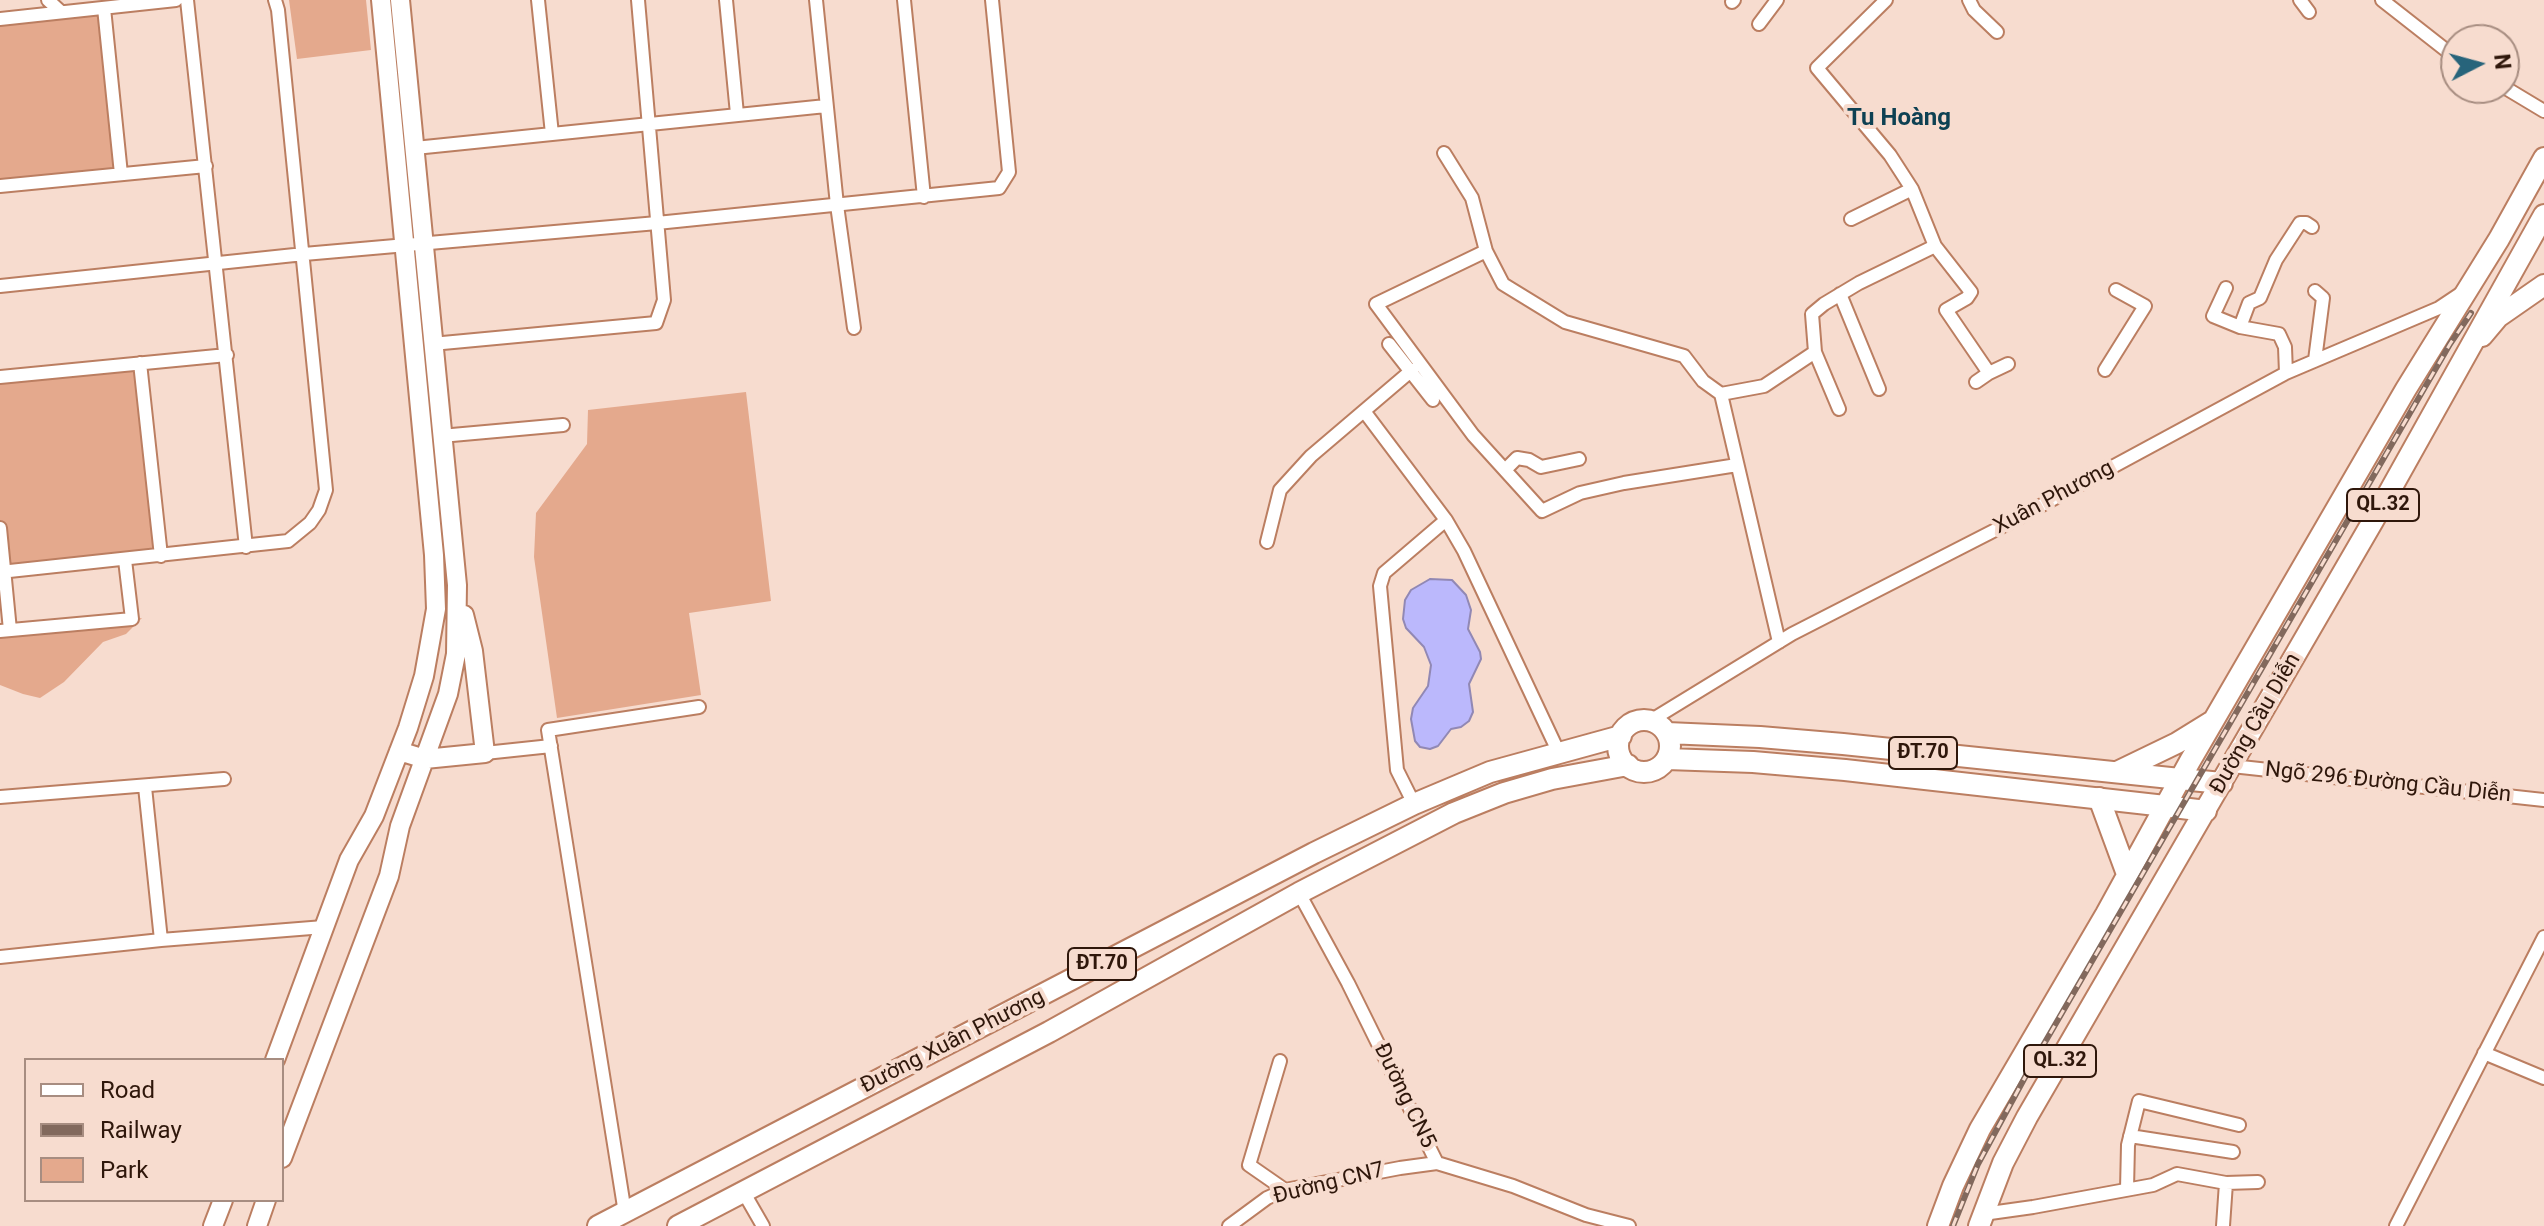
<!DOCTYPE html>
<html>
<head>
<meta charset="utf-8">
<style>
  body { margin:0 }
  #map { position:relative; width:2544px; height:1226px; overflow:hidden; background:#f7dccf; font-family:Roboto,sans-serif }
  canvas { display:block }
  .legend { position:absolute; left:24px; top:1058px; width:260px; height:144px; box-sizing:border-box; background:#f7dccf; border:2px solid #a78d81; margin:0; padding:10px 14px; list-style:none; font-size:24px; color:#2f170b }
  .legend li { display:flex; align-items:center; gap:16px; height:40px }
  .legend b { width:40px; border:2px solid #a78d81 }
  .north { position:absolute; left:2440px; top:24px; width:80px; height:80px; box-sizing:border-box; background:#f7dccf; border:2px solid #a78d81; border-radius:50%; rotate:84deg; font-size:22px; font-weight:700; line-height:32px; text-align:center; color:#2f170b }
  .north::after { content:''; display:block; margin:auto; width:28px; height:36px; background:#27647b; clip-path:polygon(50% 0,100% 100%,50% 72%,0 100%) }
</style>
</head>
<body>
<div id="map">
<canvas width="2544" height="1226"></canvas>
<ul class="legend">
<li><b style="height:10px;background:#fff"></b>Road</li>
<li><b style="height:10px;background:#82695d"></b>Railway</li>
<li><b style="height:22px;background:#e4a98d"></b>Park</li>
</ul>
<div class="north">N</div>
</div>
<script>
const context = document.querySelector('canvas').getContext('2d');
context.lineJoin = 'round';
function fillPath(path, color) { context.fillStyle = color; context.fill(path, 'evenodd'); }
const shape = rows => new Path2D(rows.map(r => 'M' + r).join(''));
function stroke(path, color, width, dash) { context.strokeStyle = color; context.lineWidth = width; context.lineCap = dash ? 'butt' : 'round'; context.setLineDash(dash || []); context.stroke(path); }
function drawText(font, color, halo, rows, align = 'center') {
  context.font = font + ' Roboto,sans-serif'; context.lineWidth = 8; context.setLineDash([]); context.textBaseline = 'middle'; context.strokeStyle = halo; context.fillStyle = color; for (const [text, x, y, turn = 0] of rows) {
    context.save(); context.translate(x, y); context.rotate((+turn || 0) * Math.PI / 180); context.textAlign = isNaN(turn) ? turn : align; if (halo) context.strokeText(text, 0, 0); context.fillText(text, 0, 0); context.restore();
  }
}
fillPath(shape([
  [289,0,366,0,371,50,297,59],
  [104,8,121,174,0,186,0,19],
  [140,363,161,556,3,572,0,539,0,377],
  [746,392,771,601,689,613,701,695,557,718,534,557,536,513,587,444,588,410],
  [142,618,126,634,103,642,64,682,40,698,23,694,0,685,0,631]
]), '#e4a98d');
const water = shape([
  [1430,579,1452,580,1466,595,1471,610,1468,629,1480,652,1481,659,1469,684,1473,712,1469,721,1461,727,1451,729,1438,746,1430,749,1420,747,1415,741,1411,719,1413,708,1428,686,1431,665,1424,647,1406,628,1403,619,1405,600,1411,590,1430,579]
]);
fillPath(water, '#bbb8fc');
stroke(water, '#9188b4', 2);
const minor = shape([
  [48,0,61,12],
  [187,0,246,547],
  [538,0,552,134],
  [726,0,737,114],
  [816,0,837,205,854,328],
  [904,0,924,197],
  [1886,0,1817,68,1890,155,1912,189,1935,246,1971,292,1967,298,1946,310,1989,373,1976,382],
  [1969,0,1974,10,1997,32],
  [2300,0,2309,12],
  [2382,0,2456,58],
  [1732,2,1734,0],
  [104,8,121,174],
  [0,19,176,0],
  [1759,24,1777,0],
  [2504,87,2544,111],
  [415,148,826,106],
  [1444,153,1472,198,1486,251],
  [0,186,206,166],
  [1851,219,1912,189],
  [0,286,304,254,657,223,999,188,1009,172,992,0],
  [2226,288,2213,316,2240,327,2279,334,2285,347,2286,373],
  [2315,291,2323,298,2315,360],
  [1840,294,1879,389],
  [2240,327,2249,303,2260,298,2276,260,2300,223,2306,223,2312,227],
  [432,344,656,323,664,300,638,0],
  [1389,344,1433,400],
  [1815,352,1839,409],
  [140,363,161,556],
  [2105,370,2145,306,2116,290],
  [1989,373,2008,364],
  [0,377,227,355],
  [1721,394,1703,381,1684,356,1565,322,1503,284,1486,251,1376,304,1473,435,1542,511,1580,493,1624,483,1737,465],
  [1721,394,1764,386,1815,352,1812,314,1824,304,1859,283,1935,246],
  [1721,394,1779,642],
  [1364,411,1446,520,1464,551,1558,751],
  [441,436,563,425],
  [1505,470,1517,458,1529,460,1541,467,1579,459],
  [0,528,10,630],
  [1267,542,1280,490,1311,456,1412,370],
  [0,572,288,541,310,523,319,510,326,490,278,10,275,0],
  [0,631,132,619,125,560],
  [1650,721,1792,634,2005,525,2286,373,2439,308,2460,294],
  [485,753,551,746],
  [2232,766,2544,800],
  [145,787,161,940],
  [0,797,224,779],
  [1414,804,1397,770,1380,586,1384,573,1446,520],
  [1299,893,1348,983,1437,1163],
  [0,957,161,940,324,927],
  [2484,1053,2544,1078],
  [1280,1061,1249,1165,1285,1190],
  [2130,1136,2233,1152],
  [2226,1183,2258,1182],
  [2127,1189,2128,1145,2139,1101,2239,1125],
  [744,1193,763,1226],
  [625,1213,548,730,699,707],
  [1983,1214,2033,1207,2153,1185,2177,1174,2226,1183,2223,1226],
  [1229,1226,1267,1198,1285,1190,1400,1168,1437,1163,1513,1186,1586,1215,1629,1226],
  [2396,1226,2544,937]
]);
const secondary = shape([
  [399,751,425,759,485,753,473,651,464,615],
  [275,1060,349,860,374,816,408,728,424,676,436,609,434,555,381,0],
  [282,1158,389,876,400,826,448,694,456,654,457,585,400,0],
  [213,1226,223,1200],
  [257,1226,266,1200]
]);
const primary = shape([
  [2482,336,2498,317,2544,285],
  '1618 746a26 26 0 1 1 52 0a26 26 0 1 1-52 0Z',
  [1667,733,1760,737,1843,744,2180,779],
  [1667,759,1753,762,1845,770,2165,806],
  [598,1226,1314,853,1414,804,1490,772,1621,736],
  [678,1226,1049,1032,1299,893,1454,813,1504,793,1552,779,1628,765]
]);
const trunk = shape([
  [2117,772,2177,743,2211,722],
  [2180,779,2222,783],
  [2099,798,2127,874],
  [2165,806,2206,811],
  [1938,1226,1953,1186,1980,1129,2106,914,2190,761,2406,389,2499,239,2544,158],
  [1979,1226,2003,1163,2027,1117,2373,521,2544,215]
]);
stroke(minor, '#bb7e61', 16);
stroke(secondary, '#bb7e61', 22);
stroke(primary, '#bb7e61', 24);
stroke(trunk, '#bb7e61', 24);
stroke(minor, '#fff', 12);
stroke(secondary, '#fff', 18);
stroke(primary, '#fff', 20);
stroke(trunk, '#fff', 20);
const rail = shape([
  [1953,1226,1978,1164,2030,1068,2450,344,2471,313]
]);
stroke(rail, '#82695d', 6);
stroke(rail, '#f7dccf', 3, [9]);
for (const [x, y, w] of [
  [2383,505,72],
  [1923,753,68],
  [1102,964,68],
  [2060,1061,72]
]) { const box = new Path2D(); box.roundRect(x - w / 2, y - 16, w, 32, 6); context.fillStyle = '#f7dccf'; context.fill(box); stroke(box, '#2f170b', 2); }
drawText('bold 20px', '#2f170b', null, [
  ["QL.32",2383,505],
  ["ĐT.70",1923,753],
  ["ĐT.70",1102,964],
  ["QL.32",2060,1061]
]);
drawText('22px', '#2f170b', '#f7dccf', [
  ["Xuân Phương",2054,498,-28],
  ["Đường Cầu Diễn",2256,724,-60],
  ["Ngõ 296 Đường Cầu Diễn",2388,783,6],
  ["Đường Xuân Phương",953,1042,-27],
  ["Đường CN5",1404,1096,64],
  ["Đường CN7",1329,1184,-14]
]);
drawText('bold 24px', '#0e4153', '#f7dccf', [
  ["Tu Hoàng",1899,119]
]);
</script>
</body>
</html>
